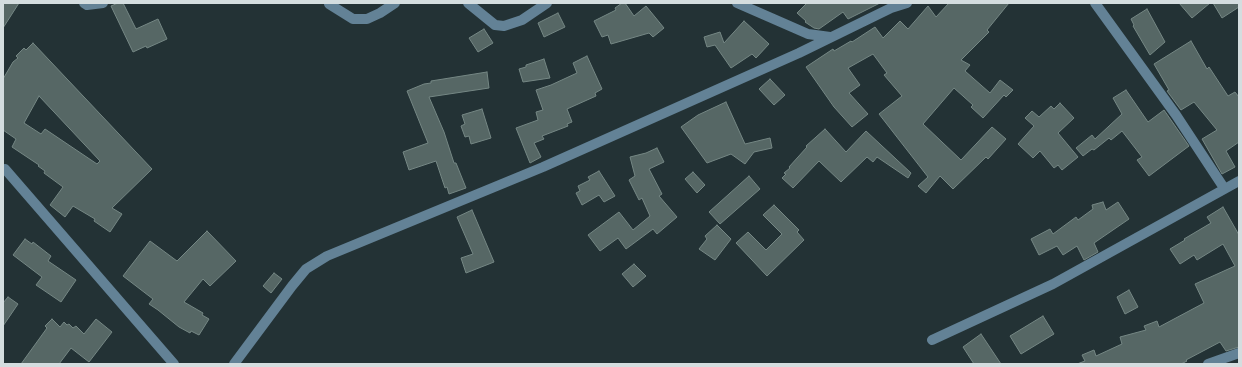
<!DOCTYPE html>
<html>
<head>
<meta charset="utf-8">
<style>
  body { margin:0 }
  #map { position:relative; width:1242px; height:367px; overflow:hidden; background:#233235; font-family:Figtree,sans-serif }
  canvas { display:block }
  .frame { position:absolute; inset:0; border:4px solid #d4dddf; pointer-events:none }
</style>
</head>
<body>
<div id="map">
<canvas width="1242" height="367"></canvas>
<div class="frame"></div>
</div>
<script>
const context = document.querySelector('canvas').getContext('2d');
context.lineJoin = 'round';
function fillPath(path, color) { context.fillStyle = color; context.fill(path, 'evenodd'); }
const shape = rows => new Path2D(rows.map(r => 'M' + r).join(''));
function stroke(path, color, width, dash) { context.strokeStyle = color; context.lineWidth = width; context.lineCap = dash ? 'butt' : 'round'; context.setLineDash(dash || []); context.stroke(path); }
const building = shape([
  [3,3,19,3,3,28,3,3],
  [118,3,123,3,136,29,158,19,167,39,147,48,146,46,133,52,111,6,118,3],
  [622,3,625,3,634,16,646,6,664,28,653,37,649,33,611,44,608,35,602,37,594,21,616,10,615,8,622,3],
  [807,3,880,3,848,19,843,12,819,29,814,28,805,22,806,21,797,13,807,3],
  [949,3,1009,3,987,30,989,32,961,60,970,65,965,71,990,93,1000,80,1013,90,1006,97,1004,95,983,118,971,107,973,105,954,88,923,124,961,160,992,127,1006,139,988,159,986,157,953,189,940,176,926,193,918,186,928,177,879,114,902,96,884,75,887,73,873,54,848,68,860,85,849,93,868,114,852,127,834,107,806,67,833,49,834,51,851,41,852,42,875,27,883,38,900,21,908,29,928,6,936,17,949,3],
  [1179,3,1210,3,1192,18,1179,3],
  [1213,3,1239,3,1239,7,1222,18,1213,3],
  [1147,9,1165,42,1150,55,1133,26,1134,25,1131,19,1147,9],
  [558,13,565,27,544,37,538,23,558,13],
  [744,21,769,44,756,58,752,54,731,68,715,45,707,47,704,37,720,32,724,43,744,21],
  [484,29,493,43,478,52,469,38,484,29],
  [1191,41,1207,69,1209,67,1228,96,1235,92,1239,97,1239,142,1226,151,1235,167,1222,174,1202,139,1217,130,1194,102,1181,110,1167,91,1169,90,1154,64,1191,41],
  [33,43,152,169,112,208,122,214,110,232,94,221,95,219,73,206,65,217,50,205,63,187,44,173,45,171,38,166,39,165,12,147,16,139,3,130,3,79,13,62,18,58,16,56,24,48,26,50,33,43],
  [39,96,100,161,97,164,45,129,41,134,24,123,39,96],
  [587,56,602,89,595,93,596,96,567,109,572,122,567,124,568,126,542,136,544,139,534,143,541,157,530,163,516,128,538,120,536,112,543,110,536,90,551,85,577,73,573,63,587,56],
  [544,59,550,78,523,82,519,69,526,67,526,65,544,59],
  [487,72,489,88,429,97,444,132,454,163,456,163,466,188,449,194,447,187,445,188,436,161,409,170,403,152,428,143,407,91,424,84,431,83,431,81,487,72],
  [770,79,785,95,774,105,759,89,770,79],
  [1126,90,1148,122,1164,110,1189,146,1149,176,1137,160,1142,157,1122,131,1111,140,1109,138,1094,150,1092,149,1083,156,1076,148,1092,135,1095,139,1122,114,1113,98,1126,90],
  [726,102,745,144,770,138,772,148,754,152,745,164,731,154,707,163,681,127,698,115,726,102],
  [1060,103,1074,118,1058,133,1078,157,1062,170,1058,165,1054,168,1040,151,1033,158,1018,144,1034,126,1025,118,1032,111,1039,117,1051,106,1054,109,1060,103],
  [482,109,491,138,471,144,469,136,465,137,461,126,465,124,462,115,482,109],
  [825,129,846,152,866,131,911,173,908,178,877,157,873,162,867,157,841,182,819,161,793,188,782,178,786,174,784,173,790,168,789,167,807,147,806,146,825,129],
  [657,148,664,162,649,169,662,194,659,196,677,217,657,234,653,229,626,249,618,238,600,251,588,235,619,212,633,230,650,216,642,198,639,200,629,180,635,176,630,157,646,153,657,148],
  [599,171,615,196,604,202,599,195,582,205,576,193,580,191,578,186,590,180,588,177,599,171],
  [693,172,705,185,697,193,685,179,693,172],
  [749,176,760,189,720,224,709,212,749,176],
  [1103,202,1106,210,1118,202,1129,219,1094,243,1098,252,1084,260,1077,246,1063,255,1057,246,1039,255,1031,239,1050,229,1053,234,1076,217,1078,220,1093,209,1092,205,1103,202],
  [774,205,799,230,797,232,804,240,767,276,736,243,748,232,766,250,782,234,763,215,774,205],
  [1223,207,1239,235,1239,347,1226,351,1220,342,1186,360,1187,361,1181,364,1077,364,1085,361,1082,355,1094,350,1096,356,1122,344,1120,337,1146,330,1144,326,1157,321,1159,327,1204,303,1195,284,1235,266,1223,244,1197,260,1194,255,1180,264,1170,249,1185,240,1184,239,1211,223,1207,217,1223,207],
  [472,210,494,262,466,273,461,258,473,254,457,217,472,210],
  [717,225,731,239,715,260,699,249,707,239,705,236,717,225],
  [207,231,236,261,210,286,203,279,184,302,203,313,202,315,209,319,199,335,191,331,190,333,179,327,158,310,149,304,153,299,123,276,150,241,177,261,207,231],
  [25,239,32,244,33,242,51,256,48,261,76,280,61,302,36,285,42,277,13,255,25,239],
  [634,264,646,276,633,287,622,274,634,264],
  [274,273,282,279,271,293,263,286,274,273],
  [1129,290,1138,307,1125,314,1117,297,1129,290],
  [8,297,18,304,3,326,3,303,8,297],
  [1043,316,1054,334,1021,354,1010,336,1043,316],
  [52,319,60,327,64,322,67,325,69,324,73,328,76,326,84,334,96,319,112,332,89,362,71,348,59,364,21,364,47,328,45,326,52,319],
  [981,334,1001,364,974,364,963,347,981,334]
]);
fillPath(building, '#566765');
stroke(building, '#758784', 1);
stroke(shape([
  [84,3,87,5,103,3],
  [468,3,495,25,504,26,522,20,547,3],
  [737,3,808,34,830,37],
  [1095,3,1176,115,1224,188],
  [329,4,353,19,367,19,380,13,395,3],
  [5,169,174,364],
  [932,340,1053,284,1239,181],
  [234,364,292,286,306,269,327,256,543,167,799,53,891,8,907,3],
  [1208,364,1239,353]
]), '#638296', 10);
</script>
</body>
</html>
